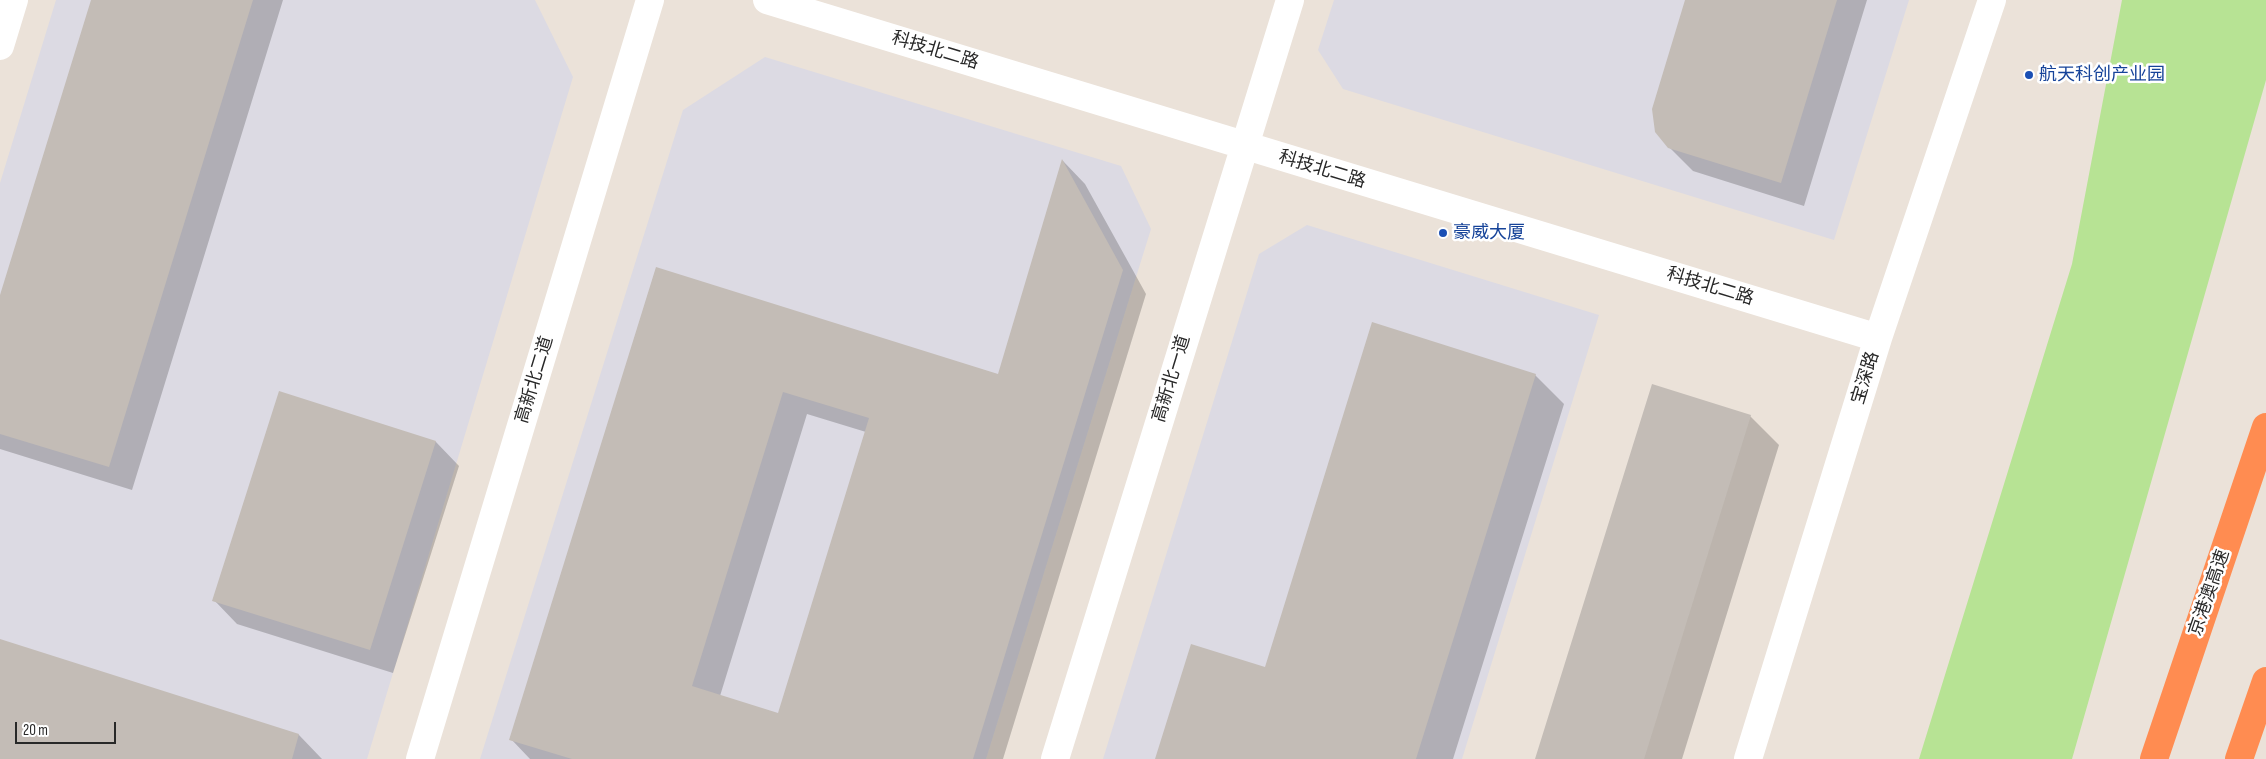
<!DOCTYPE html>
<html>
<head>
<meta charset="utf-8">
<style>
  body { margin:0 }
  #map { position:relative; width:2266px; height:759px; overflow:hidden; background:#ebe2d9; font-family:"Sofia Sans Condensed",sans-serif }
  canvas { display:block }
  .scale { position:absolute; left:15px; top:722px; width:101px; height:22px; box-sizing:border-box; border:2px solid #282828; border-top:0; padding-left:6px; font-size:15px; line-height:18px; white-space:nowrap; color:#282828; -webkit-text-stroke:4px #fff; paint-order:stroke }
</style>
</head>
<body>
<div id="map">
<canvas width="2266" height="759"></canvas>
<div class="scale">20 m</div>
</div>
<script>
const context = document.querySelector('canvas').getContext('2d');
context.lineJoin = 'round';
function fillPath(path, color) { context.fillStyle = color; context.fill(path, 'evenodd'); }
const shape = rows => new Path2D(rows.map(r => 'M' + r).join(''));
function stroke(path, color, width, dash) { context.strokeStyle = color; context.lineWidth = width; context.lineCap = dash ? 'butt' : 'round'; context.setLineDash(dash || []); context.stroke(path); }
function drawText(font, color, halo, rows, align = 'center') {
  context.font = font + ' "Sofia Sans Condensed","Noto Sans SC",sans-serif'; context.lineWidth = 5; context.setLineDash([]); context.textBaseline = 'middle'; context.strokeStyle = halo; context.fillStyle = color; for (const [text, x, y, turn = 0] of rows) {
    context.save(); context.translate(x, y); context.rotate((+turn || 0) * Math.PI / 180); context.textAlign = isNaN(turn) ? turn : align; if (halo) context.strokeText(text, 0, 0); context.fillText(text, 0, 0); context.restore();
  }
}
fillPath(shape([
  [56,0,535,0,573,77,367,759,0,759,0,183],
  [1334,0,1909,0,1834,240,1343,89,1318,50],
  [765,57,1121,166,1151,229,986,759,480,759,683,110],
  [1307,225,1599,315,1462,759,1103,759,1259,254]
]), '#dcdae3');
fillPath(shape([
  [2122,0,2266,0,2266,80,2072,759,1919,759,2072,264]
]), '#b7e394');
fillPath(shape([
  [92,0,283,0,132,490,0,449,0,299],
  [1687,0,1867,0,1804,206,1693,171,1669,147],
  [1063,161,1085,184,1146,294,1003,759,530,759,511,739,656,269,999,375],
  [807,414,866,432,779,714,720,696],
  [1535,375,1564,404,1453,759,1156,759,1265,668],
  [280,393,436,442,459,466,393,673,237,624,214,600],
  [1750,416,1779,445,1682,759,1537,759],
  [0,641,299,735,322,759,0,759]
]), '#0003');
fillPath(shape([
  [91,0,253,0,109,467,0,434,0,295],
  [1685,0,1837,0,1781,183,1668,148,1655,132,1652,109],
  [1062,159,1123,270,973,759,572,759,509,740,656,267,998,374],
  [783,392,869,418,778,713,692,686],
  [1372,322,1536,374,1416,759,1155,759,1191,644,1265,667],
  [1652,384,1751,415,1644,759,1535,759],
  [279,391,436,441,370,650,212,601],
  [0,639,299,734,292,759,0,759]
]), '#c3bcb6');
stroke(shape([
  [767,0,1878,338],
  [0,46,14,0],
  [420,759,650,0],
  [1055,759,1290,0],
  [1748,759,1878,338,1992,0]
]), '#fff', 28);
stroke(shape([
  [2154,759,2266,427],
  [2239,759,2266,681]
]), '#ff8c51', 28);
for (const [x, y, r, color] of [
  [2029,75,5,"#1a4fb4"],
  [1443,233,5,"#1a4fb4"]
]) { const dot = new Path2D(); dot.arc(x, y, r, 0, 2 * Math.PI); context.fillStyle = color; context.fill(dot); stroke(dot, '#fff', 2); }
drawText('18px', '#282828', '#fff', [
  ["科技北二路",935,51,17],
  ["科技北二路",1322,170,17],
  ["科技北二路",1710,287,17],
  ["宝深路",1866,378,-73],
  ["高新北一道",1172,379,-73],
  ["高新北二道",535,380,-73],
  ["京港澳高速",2210,593,-71]
]);
drawText('18px', '#164399', '#fff', [
  ["航天科创产业园",2039,75],
  ["豪威大厦",1453,233]
], 'left');
</script>
</body>
</html>
